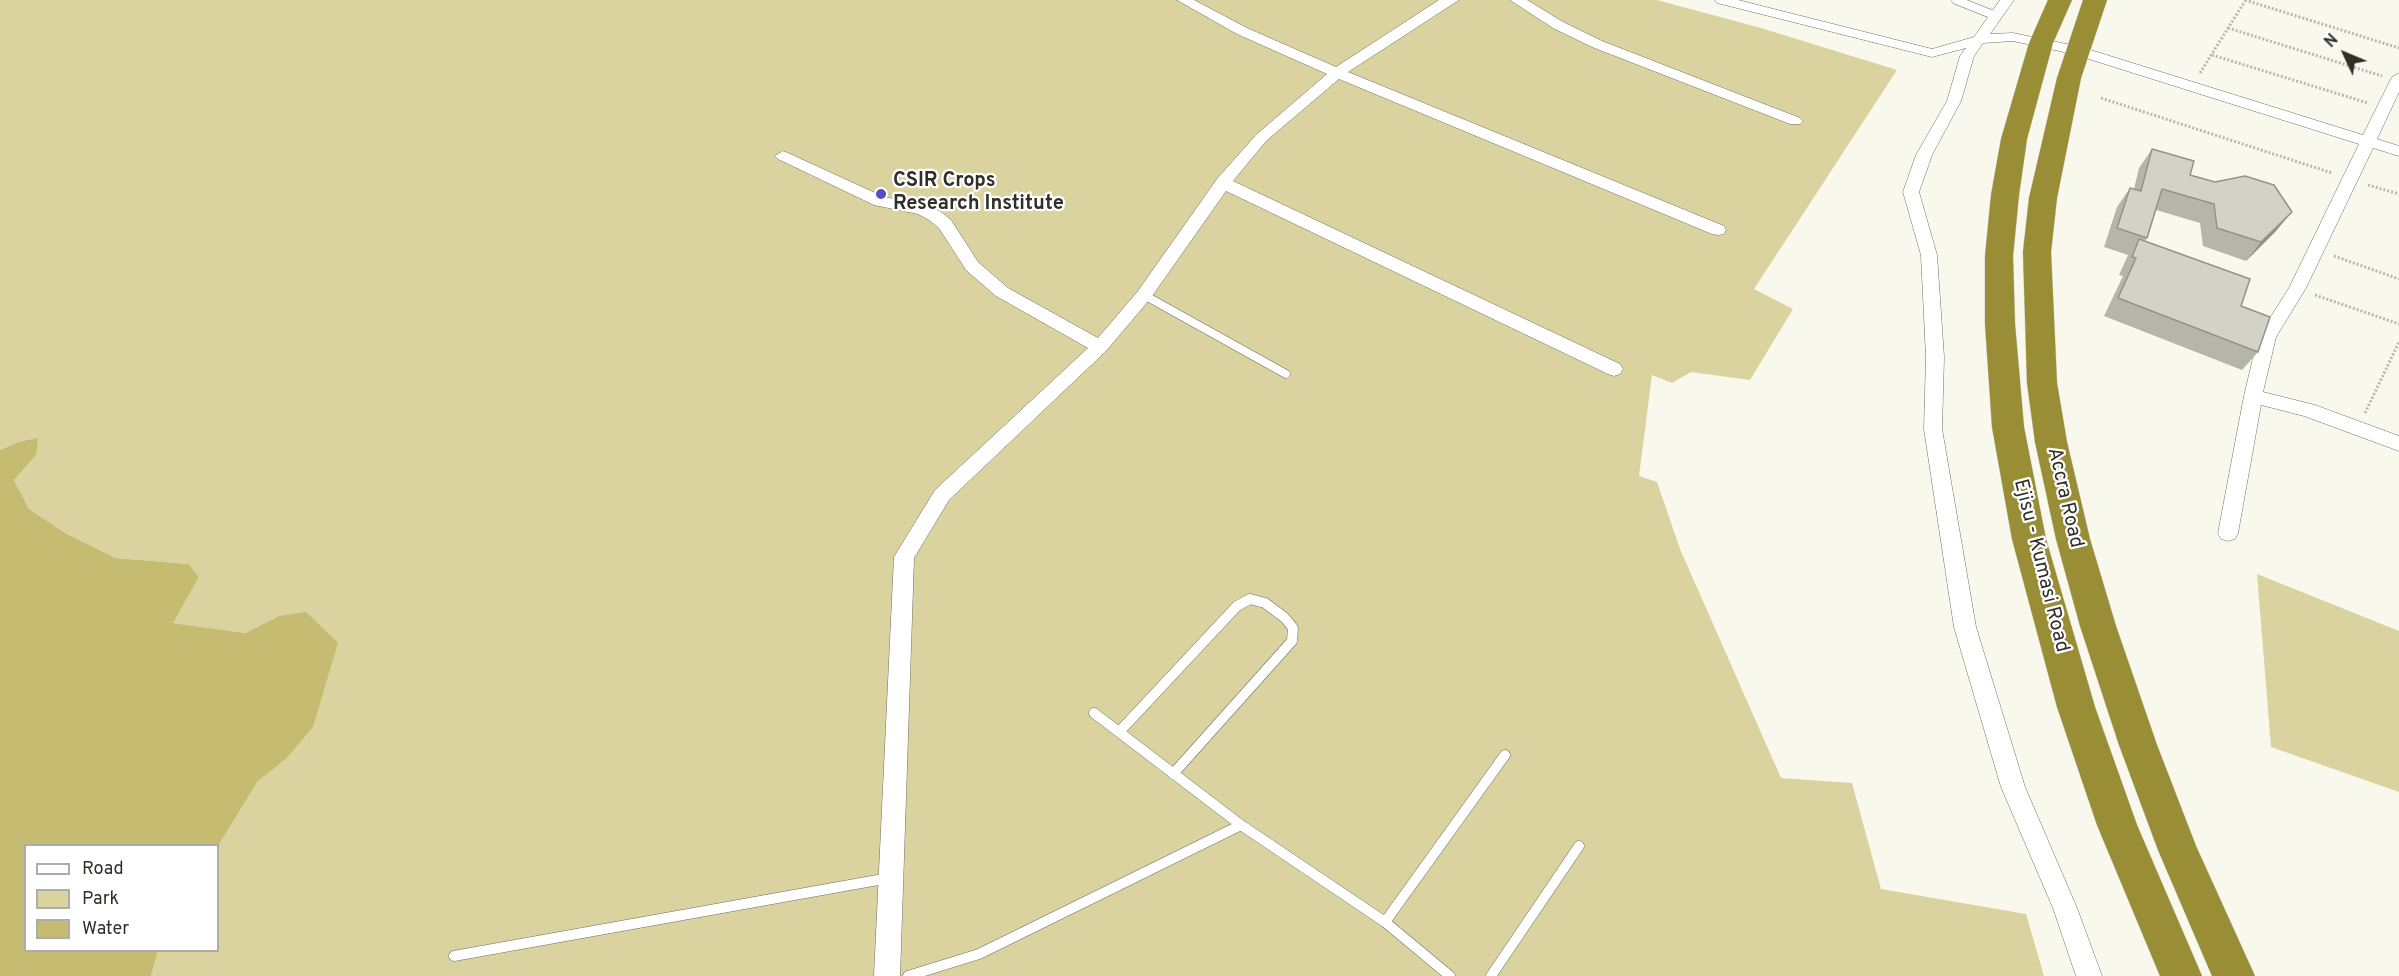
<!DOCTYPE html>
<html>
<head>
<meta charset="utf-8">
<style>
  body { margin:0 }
  #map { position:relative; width:2399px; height:976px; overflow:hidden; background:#f9f8ec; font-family:Overpass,sans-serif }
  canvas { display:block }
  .legend { position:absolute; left:24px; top:844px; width:195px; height:108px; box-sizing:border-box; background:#fff; border:2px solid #acacaa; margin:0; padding:8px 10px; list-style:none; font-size:18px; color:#2f2f2a }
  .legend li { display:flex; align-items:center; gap:12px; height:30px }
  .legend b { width:30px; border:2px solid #acacaa }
  .north { position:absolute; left:2315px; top:24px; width:60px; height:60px; -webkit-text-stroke:4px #fff; paint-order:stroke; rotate:314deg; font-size:16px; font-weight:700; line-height:24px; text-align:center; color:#2f2f2a }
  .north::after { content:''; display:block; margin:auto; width:21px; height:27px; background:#2f2f2a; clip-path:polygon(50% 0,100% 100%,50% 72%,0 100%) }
</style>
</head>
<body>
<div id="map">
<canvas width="2399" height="976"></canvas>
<ul class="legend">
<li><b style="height:8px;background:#fff"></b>Road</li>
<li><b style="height:16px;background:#dad3a0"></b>Park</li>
<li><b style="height:16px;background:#c6bc71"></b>Water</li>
</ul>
<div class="north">N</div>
</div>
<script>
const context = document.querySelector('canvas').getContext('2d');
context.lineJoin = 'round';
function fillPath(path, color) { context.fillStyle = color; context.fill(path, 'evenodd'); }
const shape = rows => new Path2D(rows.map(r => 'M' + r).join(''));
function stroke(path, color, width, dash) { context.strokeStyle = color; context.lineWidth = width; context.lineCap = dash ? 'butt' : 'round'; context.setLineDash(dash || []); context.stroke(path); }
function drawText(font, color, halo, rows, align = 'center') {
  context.font = font + ' Overpass,sans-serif'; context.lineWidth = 4.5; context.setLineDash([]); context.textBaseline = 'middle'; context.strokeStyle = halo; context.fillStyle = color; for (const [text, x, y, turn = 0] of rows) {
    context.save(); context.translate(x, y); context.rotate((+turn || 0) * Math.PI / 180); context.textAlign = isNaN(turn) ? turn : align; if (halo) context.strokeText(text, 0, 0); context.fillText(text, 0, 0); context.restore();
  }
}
fillPath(shape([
  [0,0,1657,0,1761,28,1897,70,1754,289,1793,309,1750,380,1691,372,1672,383,1652,375,1639,476,1657,482,1680,549,1781,778,1852,783,1881,889,2026,914,2044,976,151,976,158,951,218,950,218,846,258,781,285,760,279,616,245,633,172,623,199,577,189,564,116,558,67,534,29,509,14,480,36,455,18,442,0,450],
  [2257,574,2399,631,2399,792,2271,747]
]), '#dad3a0');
fillPath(shape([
  [38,438,36,455,14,480,29,509,67,534,116,558,189,564,199,577,173,623,245,633,279,616,306,612,338,643,313,727,285,760,258,781,218,846,26,846,26,950,158,951,151,976,0,976,0,450,18,442]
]), '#c6bc71');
const laneFar1 = shape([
  [1956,0,1996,16],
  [1144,295,1286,374]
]);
const lane = shape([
  [1094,713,1241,825,1385,922,1450,976],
  [1119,732,1237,606,1250,599,1265,603,1285,618,1293,628,1292,641,1173,774],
  [1385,922,1505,755],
  [454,956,889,878],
  [908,976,979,954,1241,825],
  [1491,976,1579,846]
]);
const street = shape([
  [1177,0,1194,0,1247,28,1336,67,1439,0,1459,0,1348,72,1724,226,1726,230,1724,234,1718,235,1712,234,1339,79,1266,141,1233,181,1620,364,1623,369,1620,374,1614,376,1608,374,1226,191,1150,299,1106,351,949,500,914,558,900,976,874,976,894,557,935,490,1088,348,996,296,966,270,939,228,929,220,918,214,874,205,778,159,775,156,783,151,788,153,884,197,929,206,941,212,951,220,978,262,1008,288,1098,338,1138,291,1217,179,1256,135,1327,74,1237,34,1177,0],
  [1510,0,1527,0,1563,22,1602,41,1800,118,1803,121,1800,124,1790,124,1592,47,1553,28,1510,0],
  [1715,0,1738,0,1932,49,1974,37,2000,0,2014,0,1990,34,2013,33,2081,47,2363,135,2392,77,2399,73,2399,92,2377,139,2399,146,2399,156,2373,148,2306,288,2276,337,2263,392,2315,405,2399,436,2399,451,2304,416,2261,405,2238,533,2235,539,2228,541,2221,539,2218,533,2244,396,2258,337,2289,288,2359,144,2073,54,2013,41,1983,43,1974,56,1961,101,1932,155,1919,192,1937,255,1944,357,1942,429,1976,627,2025,787,2077,908,2102,976,2076,976,2053,908,2001,787,1954,627,1924,429,1926,357,1921,255,1903,192,1916,155,1947,101,1960,56,1966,48,1932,57,1717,3,1715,0]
]);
const highway = shape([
  [2048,0,2072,0,2053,43,2027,139,2019,195,2013,256,2015,324,2024,427,2046,539,2095,707,2137,825,2202,976,2160,976,2097,825,2057,707,2012,539,1992,427,1985,324,1985,256,1991,195,2001,139,2029,43,2048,0],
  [2083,0,2107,0,2081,78,2057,198,2051,252,2057,383,2067,442,2090,539,2116,626,2157,745,2196,846,2255,976,2212,976,2158,850,2119,745,2080,626,2056,539,2035,442,2027,383,2023,252,2029,198,2057,78,2083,0]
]);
stroke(laneFar1, '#706f65', 9);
stroke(lane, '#706f65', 11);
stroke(street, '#706f65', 1);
stroke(highway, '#d5d5d4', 1);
stroke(shape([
  [2245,0,2399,48],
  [2228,28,2382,76],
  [2212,55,2368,103],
  [2200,73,2245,1],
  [2101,98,2332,173],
  [2368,185,2399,194],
  [2334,256,2399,279],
  [2315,295,2399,324],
  [2365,413,2399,342]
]), '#b8b8ae', 3, [2, 2]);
stroke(laneFar1, '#fff', 8);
stroke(lane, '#fff', 10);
fillPath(street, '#fff');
fillPath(highway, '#998e35');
fillPath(shape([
  [2152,149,2276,231,2246,261,2203,246,2200,223,2156,210,2147,238,2145,241,2241,306,2258,352,2242,370,2104,316,2123,276,2119,275,2128,255,2104,247,2117,207,2130,188,2134,189,2139,168]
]), '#b5b5aa');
fillPath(shape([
  [2292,212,2276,231,2246,261,2261,242]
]), '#94938b');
const building = shape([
  [2152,149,2194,161,2190,175,2215,182,2245,176,2274,185,2292,212,2261,242,2217,228,2214,204,2162,189,2147,238,2117,228,2130,188,2141,191,2152,149],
  [2139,239,2250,279,2241,306,2270,317,2258,352,2118,298,2136,258,2132,257,2139,239]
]);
fillPath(building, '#d3d2c6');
stroke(building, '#94938b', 1.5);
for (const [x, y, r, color] of [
  [881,194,6,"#584cc4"]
]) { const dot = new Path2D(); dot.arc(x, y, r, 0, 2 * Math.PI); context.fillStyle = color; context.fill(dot); stroke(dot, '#fff', 2); }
drawText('bold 20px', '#2f2f2a', '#fff', [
  ["CSIR Crops",893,182],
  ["Research Institute",893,205]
], 'left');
drawText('20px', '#2f2f2a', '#fff', [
  ["Accra Road",2064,498,77],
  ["Ejisu - Kumasi Road",2040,566,76]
]);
</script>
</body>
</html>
